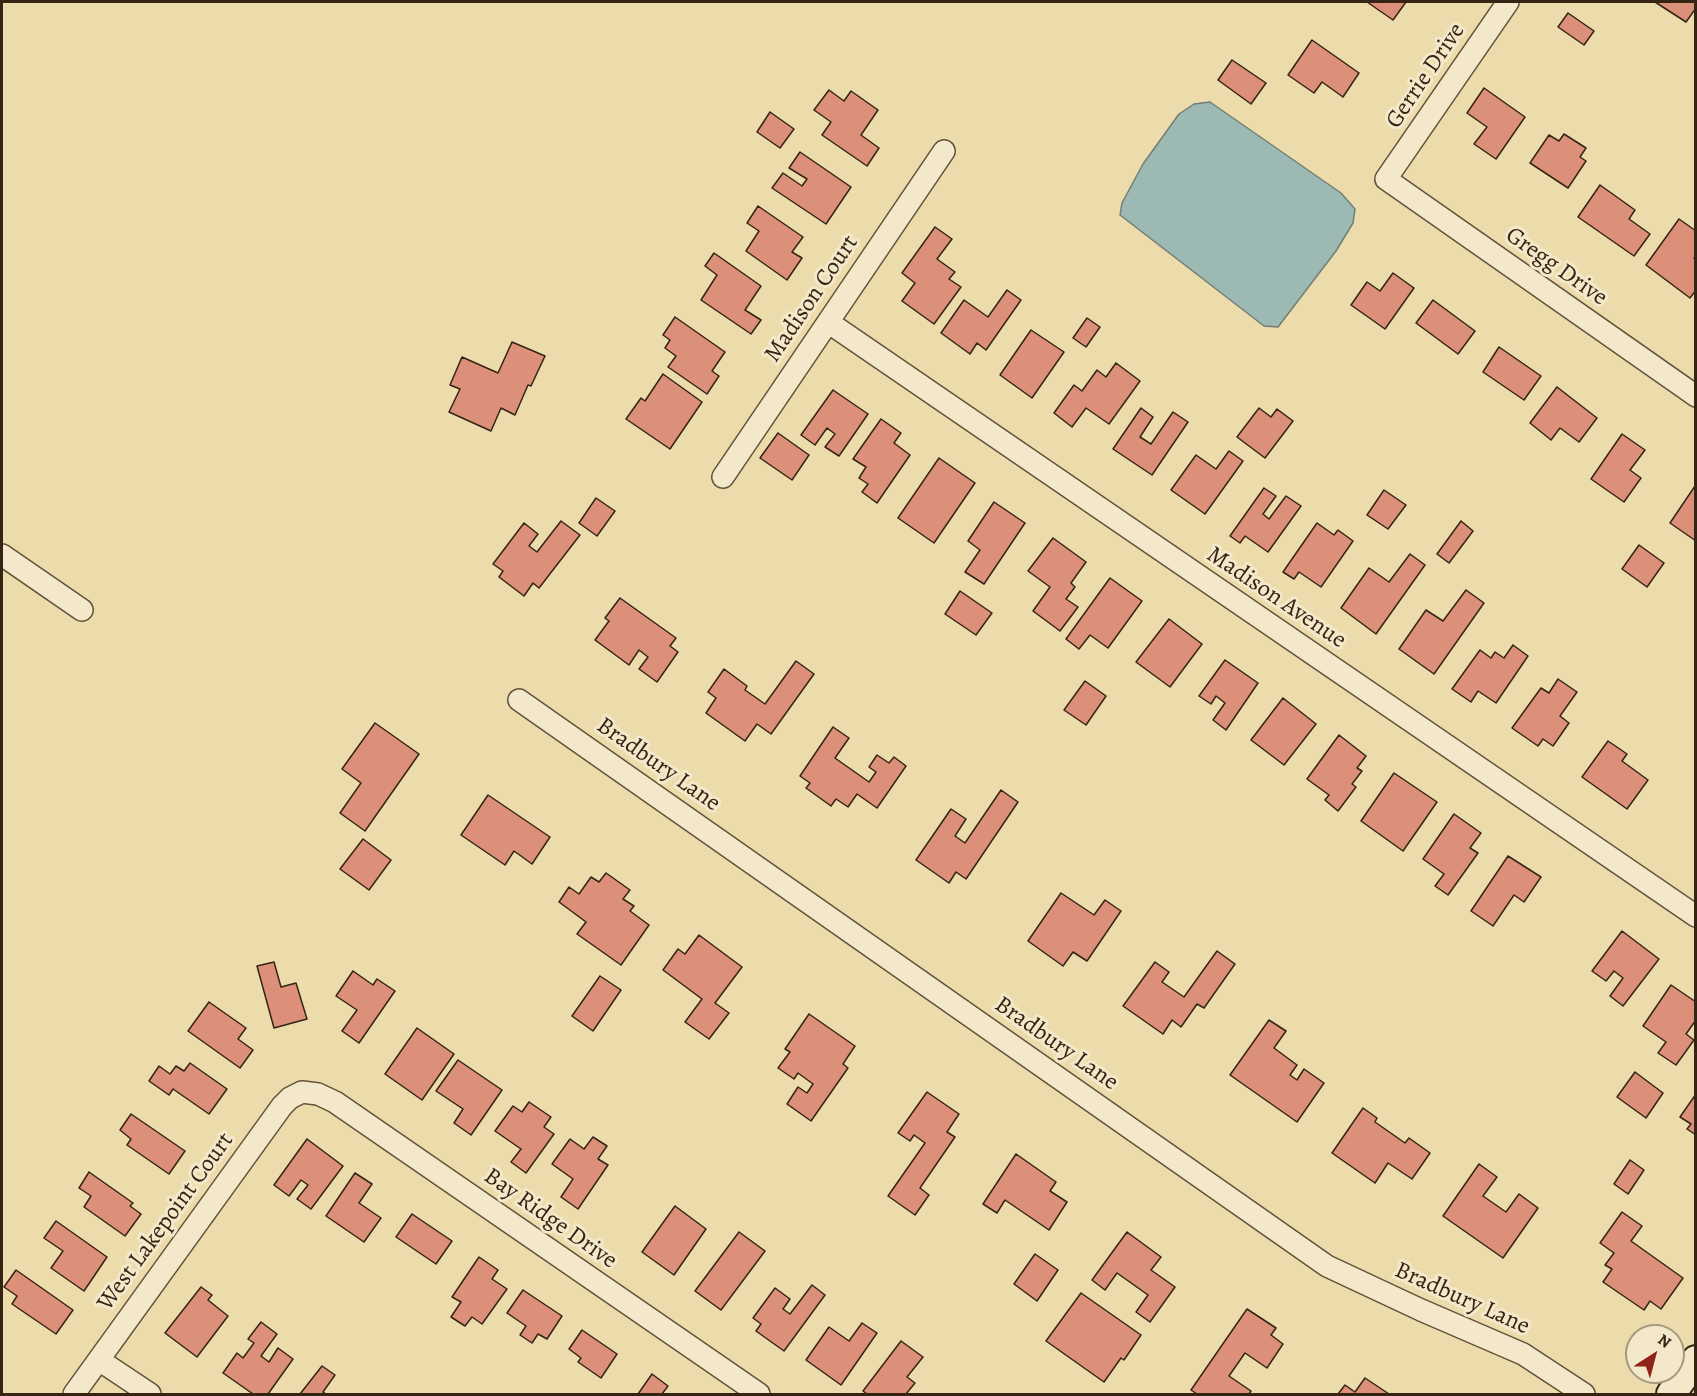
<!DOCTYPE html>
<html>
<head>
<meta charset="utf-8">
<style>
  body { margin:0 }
  #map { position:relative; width:1697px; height:1396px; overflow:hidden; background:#ecdcac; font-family:Alegreya,serif }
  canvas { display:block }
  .frame { position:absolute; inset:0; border:3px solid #352413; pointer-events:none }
  .north { position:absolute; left:1625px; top:1324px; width:60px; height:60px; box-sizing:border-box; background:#f3e8c9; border:2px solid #a79a80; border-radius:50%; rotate:36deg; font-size:16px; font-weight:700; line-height:24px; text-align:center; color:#352413 }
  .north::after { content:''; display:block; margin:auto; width:21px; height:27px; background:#8f2418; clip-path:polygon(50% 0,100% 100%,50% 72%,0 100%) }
</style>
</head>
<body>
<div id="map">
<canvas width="1697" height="1396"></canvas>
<div class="frame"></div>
<div class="north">N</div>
</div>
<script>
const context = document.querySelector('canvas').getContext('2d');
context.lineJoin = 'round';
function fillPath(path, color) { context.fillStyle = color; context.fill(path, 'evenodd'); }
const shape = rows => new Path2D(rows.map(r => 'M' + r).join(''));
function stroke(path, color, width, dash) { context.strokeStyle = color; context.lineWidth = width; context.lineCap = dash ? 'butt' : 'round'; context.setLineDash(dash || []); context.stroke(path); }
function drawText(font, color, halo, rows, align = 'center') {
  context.font = font + ' Alegreya,serif'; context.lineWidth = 6; context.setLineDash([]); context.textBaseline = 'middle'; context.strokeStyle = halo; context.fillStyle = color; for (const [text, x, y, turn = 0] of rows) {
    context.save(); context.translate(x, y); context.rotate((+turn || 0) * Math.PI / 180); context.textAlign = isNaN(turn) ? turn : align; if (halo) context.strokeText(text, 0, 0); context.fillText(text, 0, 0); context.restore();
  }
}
const water = shape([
  [1210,102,1341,193,1355,209,1353,223,1336,251,1278,327,1264,326,1120,215,1122,203,1143,164,1179,114,1194,104,1210,102]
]);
fillPath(water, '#9cb9b4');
stroke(water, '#737d74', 1.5);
const building = shape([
  [1367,2,1406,2,1393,20,1367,2],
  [1655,2,1696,2,1696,8,1686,22,1655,2],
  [1568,13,1594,31,1584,45,1558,27,1568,13],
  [1312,40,1359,73,1343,97,1322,82,1314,93,1288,75,1312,40],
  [1232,60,1266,83,1251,104,1218,80,1232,60],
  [1484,88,1525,117,1496,159,1474,144,1487,127,1467,113,1484,88],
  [829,90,844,101,851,91,878,110,861,135,879,148,867,166,822,135,831,122,814,110,829,90],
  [770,112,794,129,780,148,757,132,770,112],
  [1564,134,1586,148,1580,157,1586,161,1568,188,1530,163,1549,135,1559,141,1564,134],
  [800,152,851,187,826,224,772,188,783,173,802,186,807,179,789,168,800,152],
  [1600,185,1635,210,1629,219,1650,234,1634,256,1578,217,1600,185],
  [758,206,803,237,792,252,802,258,787,280,746,251,759,231,747,223,758,206],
  [1679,219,1696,231,1696,256,1694,258,1696,259,1696,290,1690,298,1646,265,1679,219],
  [935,227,952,239,937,259,955,272,949,279,961,287,934,324,902,301,915,283,902,273,935,227],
  [714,253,761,286,745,310,761,320,751,334,701,300,717,275,705,266,714,253],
  [1393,273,1414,288,1385,329,1351,305,1367,282,1380,291,1393,273],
  [1007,290,1021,300,986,350,977,343,970,354,941,333,964,300,988,317,1007,290],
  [1433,300,1475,331,1458,354,1416,323,1433,300],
  [675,317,725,352,712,371,719,376,707,394,668,367,676,356,665,348,670,340,663,335,675,317],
  [1087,318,1100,327,1086,347,1073,338,1087,318],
  [1031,330,1064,352,1032,398,1000,375,1031,330],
  [512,342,545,356,531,386,528,385,515,415,501,408,491,431,449,412,460,389,450,385,462,357,498,373,512,342],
  [1499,347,1541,376,1524,400,1483,372,1499,347],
  [1116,363,1140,381,1109,424,1086,408,1072,427,1054,413,1074,385,1082,391,1097,370,1106,377,1116,363],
  [663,374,702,402,670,449,626,419,641,398,645,401,663,374],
  [1557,387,1597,418,1579,442,1560,428,1551,440,1530,423,1557,387],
  [833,390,868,414,839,456,825,447,835,434,827,428,815,445,801,435,833,390],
  [1141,408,1153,417,1140,437,1151,444,1173,412,1188,422,1152,475,1113,449,1141,408],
  [1259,408,1271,417,1277,409,1293,421,1265,458,1237,437,1259,408],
  [881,419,901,433,894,443,910,455,877,503,862,492,868,484,859,478,866,467,853,459,881,419],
  [778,433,809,455,792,480,760,458,778,433],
  [1622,434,1645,450,1630,470,1641,478,1624,502,1591,479,1622,434],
  [1229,451,1243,461,1205,514,1171,490,1196,455,1216,469,1229,451],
  [939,458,975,483,934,543,898,518,939,458],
  [1695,486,1696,486,1696,541,1670,523,1695,486],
  [1264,488,1276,496,1263,514,1269,519,1286,496,1301,506,1268,552,1245,536,1240,543,1230,536,1264,488],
  [1384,490,1406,505,1388,529,1367,515,1384,490],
  [596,498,615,511,597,536,579,523,596,498],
  [994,502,1025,523,984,584,965,572,980,550,968,541,994,502],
  [561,521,580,535,539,588,533,583,524,596,499,577,503,571,493,564,524,523,538,534,529,546,537,552,561,521],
  [1461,521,1473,531,1449,563,1437,554,1461,521],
  [1317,523,1334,535,1338,530,1353,541,1321,587,1299,572,1294,579,1283,572,1317,523],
  [1053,538,1086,562,1071,583,1075,587,1066,599,1078,607,1060,631,1033,611,1050,587,1028,571,1053,538],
  [1639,545,1664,563,1647,587,1622,569,1639,545],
  [1410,554,1425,565,1376,634,1341,608,1369,568,1389,582,1410,554],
  [1110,578,1142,601,1108,648,1090,635,1079,649,1066,639,1110,578],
  [1466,590,1484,603,1434,674,1399,649,1426,610,1443,621,1466,590],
  [960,591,992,613,976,635,945,614,960,591],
  [620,598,676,638,670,646,678,652,657,682,639,669,648,657,639,650,629,665,595,640,609,621,605,618,620,598],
  [1169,619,1202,644,1170,687,1136,662,1169,619],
  [1513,645,1528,656,1496,703,1478,691,1471,702,1452,689,1480,650,1491,658,1495,652,1504,658,1513,645],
  [1225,660,1258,683,1226,730,1213,720,1225,703,1216,696,1211,704,1199,696,1225,660],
  [796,661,814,674,771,734,757,724,745,741,706,713,716,698,708,692,724,669,747,686,745,690,765,704,796,661],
  [1558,679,1577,692,1560,716,1569,723,1553,746,1543,739,1538,746,1512,728,1541,688,1549,693,1558,679],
  [1085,681,1106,696,1086,725,1064,710,1085,681],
  [1283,698,1316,724,1284,765,1251,740,1283,698],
  [375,723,419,754,365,831,340,813,361,783,342,769,375,723],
  [833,727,849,738,835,758,869,782,876,772,869,767,877,755,889,763,894,757,906,766,877,808,857,794,848,807,836,799,831,806,806,788,810,783,800,776,833,727],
  [1339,735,1366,756,1357,768,1362,771,1352,784,1356,787,1338,811,1325,800,1329,795,1307,779,1339,735],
  [1608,741,1627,754,1622,761,1648,780,1627,809,1582,777,1608,741],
  [1394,773,1437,802,1403,851,1361,821,1394,773],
  [1001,790,1018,802,966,879,956,872,949,883,916,860,951,809,966,819,955,836,965,843,1001,790],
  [488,795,550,837,532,864,514,851,505,865,461,835,488,795],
  [1454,814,1481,833,1470,848,1478,853,1448,895,1435,886,1444,874,1423,859,1454,814],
  [363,839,391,860,369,890,340,869,363,839],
  [1508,856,1541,877,1524,902,1514,895,1493,926,1471,911,1508,856],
  [606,873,630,890,623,899,634,906,630,911,649,925,621,965,577,934,586,922,559,902,569,887,579,894,591,877,599,882,606,873],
  [1061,893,1094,915,1105,900,1121,911,1087,961,1073,952,1063,966,1028,941,1061,893],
  [1622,931,1659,959,1623,1006,1610,996,1623,978,1614,971,1606,981,1592,971,1622,931],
  [699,935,742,967,715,1003,729,1013,709,1039,685,1022,702,999,663,970,678,949,685,954,699,935],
  [1217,951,1235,964,1204,1008,1197,1004,1181,1027,1172,1020,1163,1034,1123,1006,1155,962,1169,972,1162,982,1184,997,1217,951],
  [274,962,281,987,296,983,307,1019,274,1028,257,966,274,962],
  [353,971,373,985,377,979,395,991,359,1043,342,1031,357,1010,336,996,353,971],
  [600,976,621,990,593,1031,572,1016,600,976],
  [1671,985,1696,1002,1696,1020,1686,1034,1694,1040,1676,1065,1658,1053,1666,1042,1643,1026,1671,985],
  [209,1002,246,1028,238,1039,253,1050,240,1068,188,1031,209,1002],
  [809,1014,855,1046,843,1064,848,1068,811,1121,787,1104,798,1087,807,1093,813,1084,798,1073,794,1079,778,1068,790,1052,785,1049,809,1014],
  [1269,1020,1286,1031,1274,1048,1297,1065,1290,1075,1297,1080,1304,1069,1324,1083,1297,1122,1230,1075,1269,1020],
  [417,1028,454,1054,422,1100,385,1074,417,1028],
  [458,1060,502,1090,471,1135,454,1123,463,1109,436,1091,458,1060],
  [190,1063,227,1089,209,1114,173,1089,169,1095,149,1081,159,1066,170,1074,176,1066,184,1071,190,1063],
  [1635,1072,1663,1093,1646,1118,1617,1097,1635,1072],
  [927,1092,959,1114,947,1132,955,1137,920,1188,929,1195,915,1215,888,1196,925,1143,914,1135,910,1141,898,1133,927,1092],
  [1696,1094,1696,1135,1687,1129,1691,1124,1680,1117,1696,1094],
  [529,1102,551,1117,544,1127,554,1134,526,1173,511,1162,521,1149,495,1131,513,1106,522,1112,529,1102],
  [1363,1108,1377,1118,1375,1122,1405,1143,1409,1138,1430,1153,1412,1179,1388,1163,1375,1183,1332,1153,1363,1108],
  [131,1114,185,1151,169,1174,127,1145,131,1139,120,1130,131,1114],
  [593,1137,607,1146,598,1159,608,1165,578,1209,561,1197,573,1179,552,1164,570,1139,584,1149,593,1137],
  [307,1139,343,1166,311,1209,297,1199,308,1185,301,1180,289,1196,274,1185,307,1139],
  [1016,1154,1056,1182,1050,1191,1067,1202,1049,1230,1005,1200,997,1213,983,1204,1016,1154],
  [1630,1160,1644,1170,1628,1194,1614,1184,1630,1160],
  [1479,1164,1497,1177,1483,1196,1506,1212,1519,1194,1538,1208,1503,1258,1443,1216,1479,1164],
  [89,1172,133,1203,130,1206,141,1214,125,1236,84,1207,91,1196,79,1188,89,1172],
  [355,1173,372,1184,359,1203,381,1218,364,1242,326,1216,355,1173],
  [675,1206,706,1229,674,1275,642,1252,675,1206],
  [1622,1212,1642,1226,1631,1241,1683,1278,1661,1309,1650,1301,1644,1310,1603,1282,1612,1269,1605,1265,1614,1253,1600,1243,1622,1212],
  [412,1214,452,1241,436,1264,396,1237,412,1214],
  [56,1221,107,1257,84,1291,51,1268,63,1251,44,1238,56,1221],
  [739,1232,765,1251,721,1310,695,1291,739,1232],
  [1127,1232,1161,1257,1151,1270,1175,1287,1150,1322,1136,1312,1148,1295,1117,1273,1105,1290,1092,1280,1127,1232],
  [1035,1254,1058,1270,1037,1301,1014,1284,1035,1254],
  [479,1257,498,1270,492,1279,507,1289,482,1324,472,1317,465,1326,451,1317,461,1302,452,1297,479,1257],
  [16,1270,73,1310,56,1334,12,1304,17,1296,4,1287,16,1270],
  [812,1285,825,1295,784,1351,756,1331,761,1324,753,1318,775,1288,790,1299,783,1309,790,1314,812,1285],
  [201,1287,212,1295,208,1300,228,1316,197,1357,165,1333,201,1287],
  [523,1290,562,1316,547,1339,538,1334,532,1343,520,1335,526,1326,507,1313,523,1290],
  [1081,1293,1141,1335,1124,1360,1121,1358,1104,1382,1046,1341,1081,1293],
  [1247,1309,1276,1328,1271,1335,1283,1344,1267,1368,1245,1353,1229,1376,1251,1391,1249,1394,1197,1394,1191,1390,1247,1309],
  [261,1322,277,1334,261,1356,269,1362,278,1348,293,1359,268,1394,253,1394,223,1373,237,1353,243,1358,254,1343,248,1339,261,1322],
  [862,1323,877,1333,841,1385,806,1360,829,1327,849,1341,862,1323],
  [582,1330,617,1354,601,1378,578,1362,581,1358,569,1349,582,1330],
  [901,1341,923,1357,907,1377,915,1383,906,1394,867,1394,863,1391,901,1341],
  [322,1366,335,1375,323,1392,326,1394,300,1394,322,1366],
  [652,1374,668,1386,662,1394,638,1394,652,1374],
  [1365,1378,1389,1394,1338,1394,1345,1385,1355,1392,1365,1378]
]);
fillPath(building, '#dc907a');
stroke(building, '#352413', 1.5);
const street = shape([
  [1508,2,1386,179,1696,396],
  [828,322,1696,916],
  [723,477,944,151],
  [2,555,82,610],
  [519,700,1327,1266,1421,1310,1523,1354,1584,1394],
  [99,1360,150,1394],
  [74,1394,282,1106,290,1098,302,1092,318,1094,335,1102,364,1122,759,1394]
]);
const secondary = shape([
  [1671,1394,1696,1360]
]);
stroke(street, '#635239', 24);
stroke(secondary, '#352413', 32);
stroke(street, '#f3e8c9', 21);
stroke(secondary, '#f3e8c9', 28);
drawText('24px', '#352413', '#f3e8c9', [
  ["Gerrie Drive",1426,76,-56],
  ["Gregg Drive",1556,267,35],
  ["Madison Court",812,299,-56],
  ["Madison Avenue",1276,598,34],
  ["Bradbury Lane",658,765,35],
  ["Bradbury Lane",1056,1044,35],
  ["Bay Ridge Drive",550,1219,35],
  ["West Lakepoint Court",166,1222,-54],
  ["Bradbury Lane",1462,1299,24]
]);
</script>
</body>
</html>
